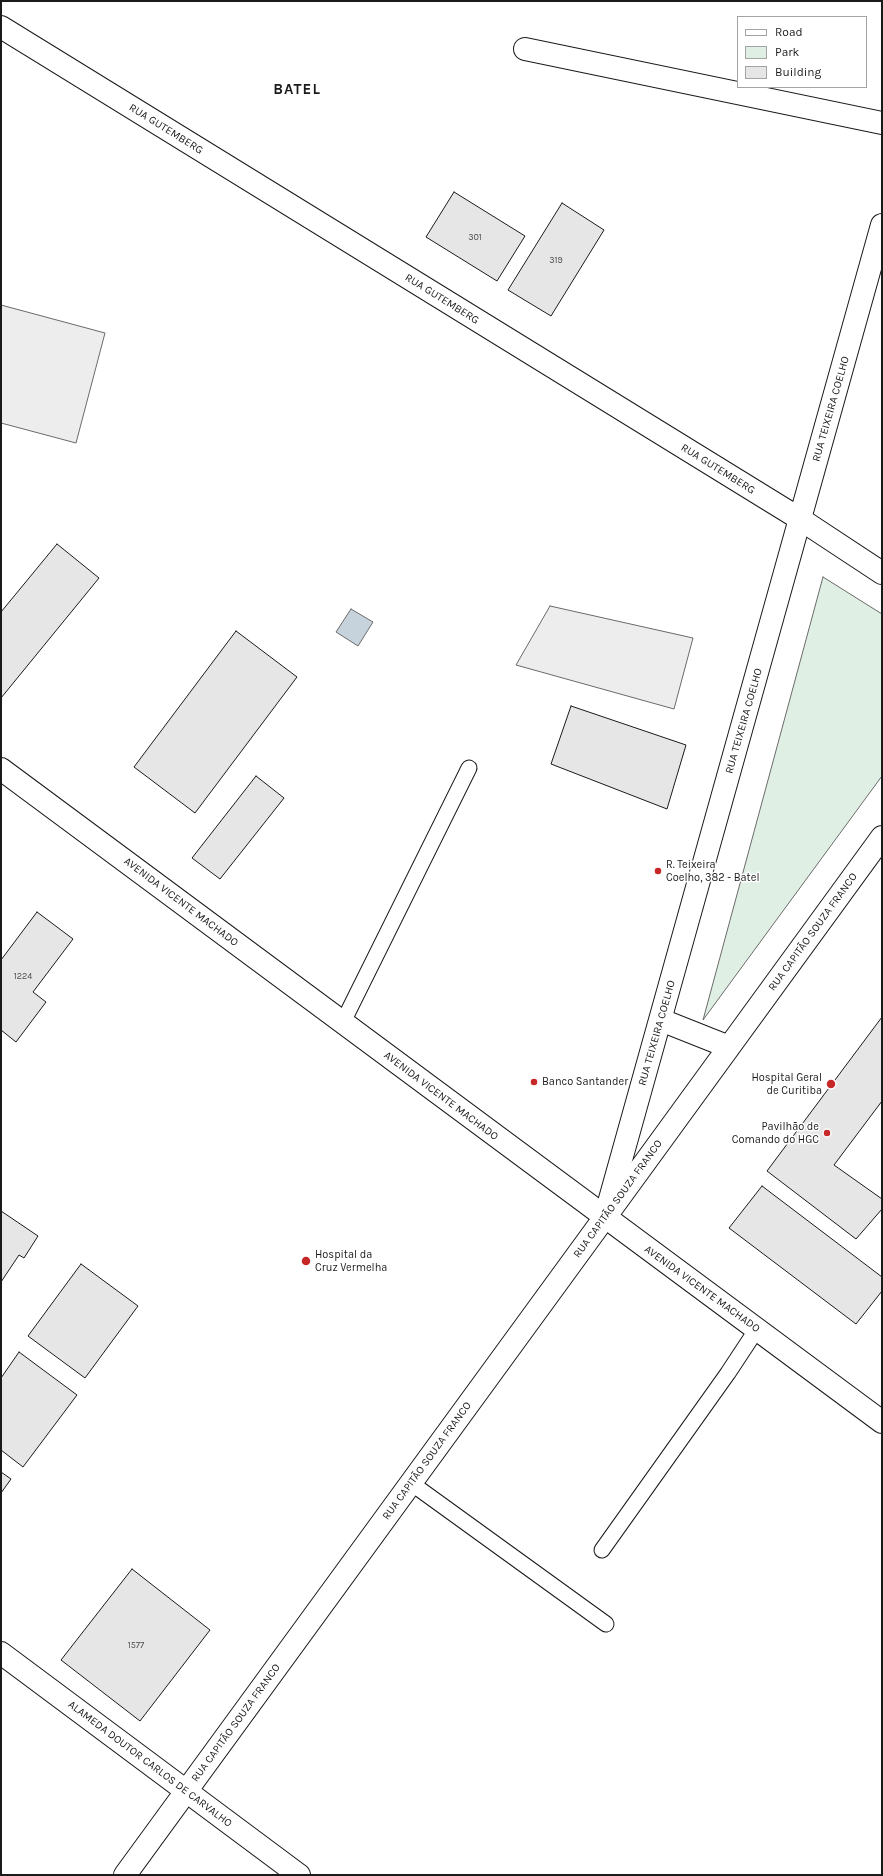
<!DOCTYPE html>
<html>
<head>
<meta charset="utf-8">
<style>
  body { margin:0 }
  #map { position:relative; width:883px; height:1876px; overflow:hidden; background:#fff; font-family:Karla,sans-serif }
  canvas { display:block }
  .frame { position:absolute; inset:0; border:2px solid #1a1a1a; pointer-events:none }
  .legend { position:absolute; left:737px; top:16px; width:130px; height:72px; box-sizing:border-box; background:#fff; border:1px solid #a3a3a3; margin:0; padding:5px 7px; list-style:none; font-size:12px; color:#1a1a1a }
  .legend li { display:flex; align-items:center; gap:8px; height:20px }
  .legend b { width:20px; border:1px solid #a3a3a3 }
</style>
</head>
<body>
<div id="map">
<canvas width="883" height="1876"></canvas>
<div class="frame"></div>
<ul class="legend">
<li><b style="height:5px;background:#fff"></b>Road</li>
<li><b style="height:11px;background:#e0efe3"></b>Park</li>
<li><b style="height:11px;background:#e6e6e6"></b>Building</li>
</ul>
</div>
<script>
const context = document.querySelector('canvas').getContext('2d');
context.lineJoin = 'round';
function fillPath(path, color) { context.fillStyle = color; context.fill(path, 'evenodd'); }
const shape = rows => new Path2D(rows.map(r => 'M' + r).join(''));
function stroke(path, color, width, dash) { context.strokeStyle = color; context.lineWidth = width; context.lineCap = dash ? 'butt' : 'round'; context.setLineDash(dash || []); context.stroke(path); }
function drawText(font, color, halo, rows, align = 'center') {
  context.font = font + ' Karla,sans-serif'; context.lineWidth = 3; context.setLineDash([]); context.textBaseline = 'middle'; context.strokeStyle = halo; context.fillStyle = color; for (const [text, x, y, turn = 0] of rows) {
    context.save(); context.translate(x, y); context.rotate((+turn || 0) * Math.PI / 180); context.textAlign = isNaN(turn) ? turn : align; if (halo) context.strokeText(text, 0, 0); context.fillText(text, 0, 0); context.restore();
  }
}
const green = shape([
  [823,577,882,614,882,776,703,1020,823,577]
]);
fillPath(green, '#e0efe3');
stroke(green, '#6a6a6a', 1);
const parking = shape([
  [1,305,105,333,76,443,1,423,1,305],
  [550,606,693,638,674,709,516,665,550,606]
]);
fillPath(parking, '#ededed');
stroke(parking, '#6a6a6a', 1);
const water = shape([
  [351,609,373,622,358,646,336,632,351,609]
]);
fillPath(water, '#c6d2dc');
stroke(water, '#6a6a6a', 1);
const building = shape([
  [454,192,525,236,497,281,426,237,454,192],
  [562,203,604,230,551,316,508,290,562,203],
  [57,544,99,578,1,698,1,612,57,544],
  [236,631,297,677,195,813,134,767,236,631],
  [571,706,686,745,667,809,551,764,571,706],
  [256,776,284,798,220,879,192,858,256,776],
  [37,912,73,939,33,992,46,1002,16,1042,1,1030,1,960,37,912],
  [882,1017,882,1101,834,1165,882,1199,882,1209,856,1239,767,1171,882,1017],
  [762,1186,882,1277,882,1291,856,1324,729,1228,762,1186],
  [1,1211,38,1236,24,1258,19,1255,1,1282,1,1211],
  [81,1264,138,1306,85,1378,28,1336,81,1264],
  [19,1352,77,1395,23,1467,1,1450,1,1378,19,1352],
  [1,1472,11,1479,1,1493,1,1472],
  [132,1569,210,1630,140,1721,61,1660,132,1569]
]);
fillPath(building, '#e6e6e6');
stroke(building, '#1a1a1a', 1);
const service = shape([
  [343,1022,469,768],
  [411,1483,606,1624],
  [602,1550,728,1373,757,1329]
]);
const minor = shape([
  [1,27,800,519,882,573],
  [525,49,882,123],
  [661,1020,729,1047],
  [606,1216,882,837]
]);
const tertiary = shape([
  [1,769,882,1422],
  [1,1653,299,1875]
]);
const secondary = shape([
  [125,1875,605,1217,882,225]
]);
stroke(service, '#1a1a1a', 17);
stroke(minor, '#1a1a1a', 24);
stroke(tertiary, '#1a1a1a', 24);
stroke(secondary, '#1a1a1a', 24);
stroke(service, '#fff', 15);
stroke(minor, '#fff', 22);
stroke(tertiary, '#fff', 22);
stroke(secondary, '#fff', 22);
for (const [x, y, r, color] of [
  [658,871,4,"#c62828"],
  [534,1082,4,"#c62828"],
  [831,1084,5,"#c62828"],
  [827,1133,4,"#c62828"],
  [306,1261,5,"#c62828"]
]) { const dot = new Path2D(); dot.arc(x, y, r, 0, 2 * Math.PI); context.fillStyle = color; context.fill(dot); stroke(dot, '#fff', 1.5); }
drawText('9px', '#4d4d4d', null, [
  ["301",475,237],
  ["319",556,260],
  ["1224",23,976],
  ["1577",136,1645]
]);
drawText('11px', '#1a1a1a', '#fff', [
  ["RUA GUTEMBERG",166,129,32],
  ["RUA GUTEMBERG",442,299,32],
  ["RUA TEIXEIRA COELHO",831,409,-74],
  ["RUA GUTEMBERG",718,469,32],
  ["RUA TEIXEIRA COELHO",744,721,-74],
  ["AVENIDA VICENTE MACHADO",181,902,37],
  ["RUA CAPITÃO SOUZA FRANCO",813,932,-54],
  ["RUA TEIXEIRA COELHO",657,1033,-74],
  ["AVENIDA VICENTE MACHADO",441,1096,37],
  ["RUA CAPITÃO SOUZA FRANCO",618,1199,-54],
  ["AVENIDA VICENTE MACHADO",702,1289,36],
  ["RUA CAPITÃO SOUZA FRANCO",427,1461,-54],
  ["RUA CAPITÃO SOUZA FRANCO",236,1723,-54],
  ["ALAMEDA DOUTOR CARLOS DE CARVALHO",150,1764,37]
]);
drawText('11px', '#1a1a1a', '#fff', [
  ["R. Teixeira",666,865],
  ["Coelho, 382 - Batel",666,878],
  ["Hospital Geral",822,1078,"right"],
  ["de Curitiba",822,1091,"right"],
  ["Banco Santander",542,1082],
  ["Pavilhão de",819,1127,"right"],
  ["Comando do HGC",819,1140,"right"],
  ["Hospital da",315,1255],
  ["Cruz Vermelha",315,1268]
], 'left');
context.letterSpacing = '1px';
drawText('bold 15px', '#1a1a1a', '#fff', [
  ["BATEL",297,90]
]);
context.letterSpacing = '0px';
</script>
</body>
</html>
